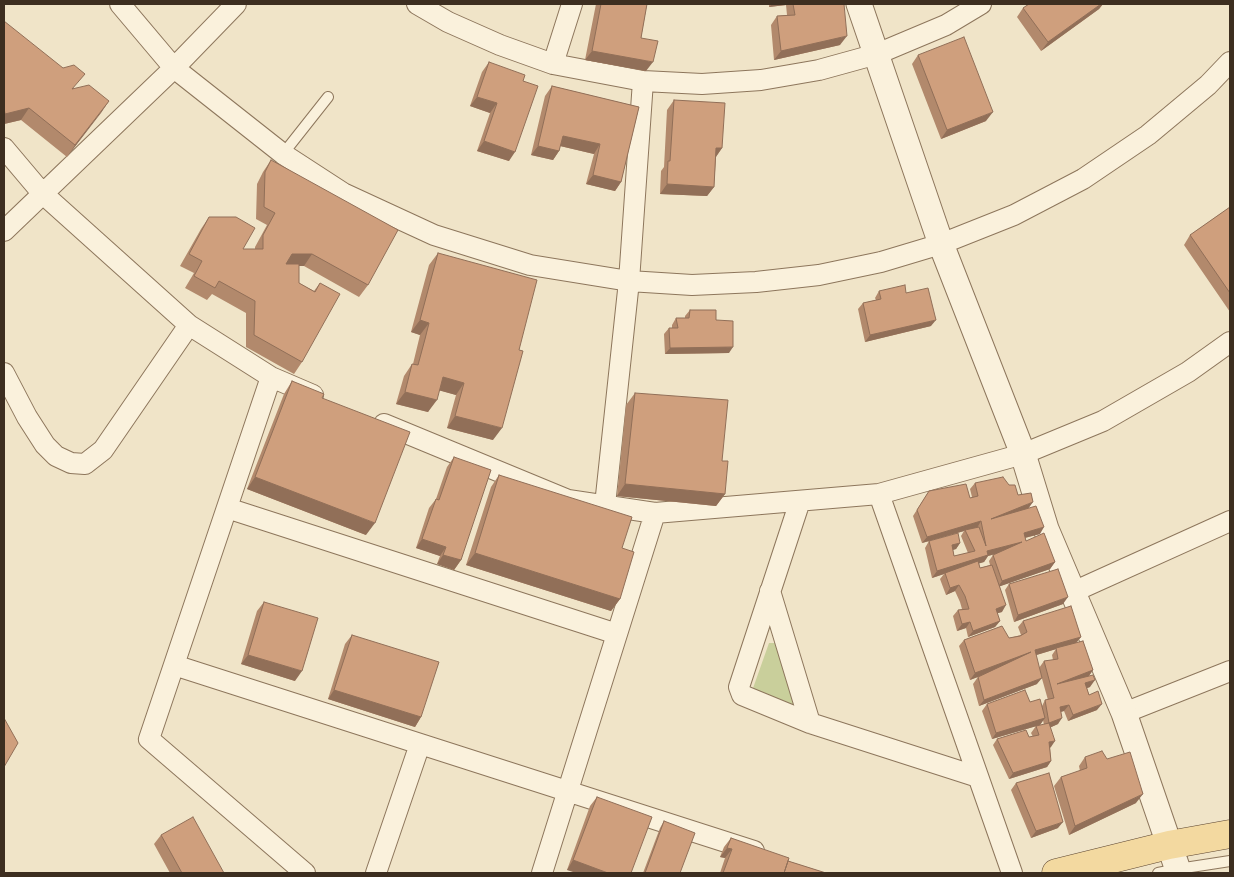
<!DOCTYPE html>
<html>
<head>
<meta charset="utf-8">
<style>
  body { margin:0 }
  #map { position:relative; width:1234px; height:877px; overflow:hidden; background:#f0e4c8; font-family:Literata,serif }
  canvas { display:block }
  .frame { position:absolute; inset:0; border:5px solid #3d2e20; pointer-events:none }
</style>
</head>
<body>
<div id="map">
<canvas width="1234" height="877"></canvas>
<div class="frame"></div>
</div>
<script>
const context = document.querySelector('canvas').getContext('2d');
context.lineJoin = 'round';
function fillPath(path, color) { context.fillStyle = color; context.fill(path, 'evenodd'); }
const shape = rows => new Path2D(rows.map(r => 'M' + r).join(''));
function stroke(path, color, width, dash) { context.strokeStyle = color; context.lineWidth = width; context.lineCap = dash ? 'butt' : 'round'; context.setLineDash(dash || []); context.stroke(path); }
fillPath(shape([
  [769,643,778,643,797,700,794,707,752,691]
]), '#c9cf9b');
const service = shape([
  [283,154,328,97],
  [1158,873,1178,869,1230,861]
]);
const minor = shape([
  [120,4,174,68,283,154,343,193,434,235,530,265,629,281,692,285,756,282,819,275,881,262,941,244,1014,215,1083,179,1148,135,1208,85,1230,62],
  [417,4,448,22,500,45,553,64,643,81,702,84,761,80,819,70,877,54,946,25,981,4],
  [553,64,572,4],
  [4,148,42,193,189,325,271,377,313,395],
  [4,231,174,68,236,4],
  [4,373,27,417,45,445,56,456,71,463,85,464,103,450,189,325],
  [271,377,149,739,305,873],
  [384,424,568,500,655,513,879,494,1023,454,1103,421,1188,372,1230,342],
  [879,494,1012,873],
  [800,501,739,687,742,695,810,723,978,777],
  [605,505,629,281,643,81],
  [227,508,617,634],
  [770,591,810,723],
  [1073,592,1230,521],
  [174,665,754,851],
  [1124,713,1230,671],
  [376,873,420,744],
  [542,873,655,513]
]);
const tertiary = shape([
  [859,4,941,244,1023,454,1046,529,1124,713,1179,873]
]);
const primary = shape([
  [1056,873,1169,845,1230,834]
]);
stroke(service, '#8d765c', 12);
stroke(minor, '#8d765c', 22);
stroke(tertiary, '#8d765c', 27);
stroke(primary, '#5b4430', 29);
stroke(service, '#faf1dc', 10);
stroke(minor, '#faf1dc', 20);
stroke(tertiary, '#faf1dc', 25);
stroke(primary, '#f3d9a0', 28);
fillPath(shape([
  [596,4,647,4,641,38,646,71,585,60],
  [769,4,844,4,840,45,774,60,771,25,777,16,787,15,786,5,769,7],
  [1029,4,1103,4,1099,9,1041,51,1017,17,1023,8],
  [4,21,74,89,109,101,67,157,21,120,4,124],
  [918,55,986,121,941,139,912,64],
  [489,62,523,81,509,161,477,151,490,113,470,106,482,72],
  [552,86,639,107,621,182,615,191,586,184,594,154,560,146,559,151,553,160,531,155,545,96],
  [674,100,722,148,716,157,714,187,707,196,660,194,661,171,664,167,667,110],
  [271,160,368,285,359,297,304,266,299,266,299,283,314,291,320,283,302,362,294,374,246,347,246,313,212,294,207,300,185,288,194,273,180,266,201,229,209,217,243,249,255,249,255,247,267,225,256,219,257,184,263,172],
  [1230,207,1230,312,1184,245,1190,235],
  [438,253,493,440,447,428,456,395,439,390,428,412,396,404,404,376,412,364,413,364,420,335,411,332,429,265],
  [879,291,906,293,931,326,865,342,858,309,863,303,876,300,875,298],
  [690,310,716,320,729,353,665,354,664,334,669,328,672,328,672,325,676,318,685,318,685,316],
  [292,381,322,398,366,535,247,489,284,394],
  [635,393,722,461,725,494,716,506,617,496,626,405],
  [454,457,461,560,454,570,437,564,440,556,416,548,429,508,436,499,447,467],
  [499,475,622,548,620,599,611,611,466,565,491,487],
  [975,483,1009,485,1018,495,1028,508,1040,534,1025,538,1026,541,1055,562,1050,569,1000,586,1002,612,997,613,1000,621,995,627,968,637,966,628,957,631,953,616,958,610,962,609,960,602,955,591,946,595,940,579,944,574,932,578,925,548,929,541,960,543,956,549,953,550,954,556,968,553,961,536,964,531,922,543,913,516,929,491,970,498,972,497,970,489],
  [995,554,993,555,989,561,990,565,980,568,979,563,984,562,988,556],
  [1009,584,1063,604,1014,622,1005,590],
  [264,602,295,681,241,664,257,611],
  [1023,621,1081,637,1076,643,1093,670,1089,676,1090,687,1087,688,1089,695,1097,710,1068,721,1064,711,1061,712,1058,724,1051,727,1051,747,1050,748,1051,761,1047,767,1009,779,993,745,997,739,1033,737,1031,733,1036,726,1044,725,1043,720,1040,725,992,739,982,711,987,704,1030,702,1042,706,1045,700,1048,700,1039,668,1044,661,1053,660,1052,655,1056,649,1036,655,1037,684,979,706,973,684,978,677,980,676,970,680,959,646,964,640,1009,638,1021,635,1018,627],
  [352,635,421,717,415,727,328,699,345,644],
  [1085,757,1107,759,1136,803,1069,835,1054,786,1061,777,1080,771,1079,766],
  [1016,783,1058,828,1031,838,1011,790],
  [597,797,631,873,567,870,590,806],
  [664,821,680,873,643,873,660,828],
  [161,835,224,873,170,873,154,844],
  [731,838,788,861,826,873,720,873,725,858,720,857,724,847]
]), '#b2896c');
fillPath(shape([
  [772,4,787,4,786,5,769,7],
  [1101,4,1103,4,1099,9,1041,51,1048,42],
  [847,36,840,45,774,60,781,51],
  [592,51,653,62,646,71,585,60],
  [477,97,497,103,490,113,470,106],
  [109,101,101,113,67,157,75,145],
  [29,108,21,120,4,124,4,116,5,114],
  [993,112,986,121,941,139,947,130],
  [563,136,600,144,594,154,556,145],
  [484,141,515,152,509,161,477,151],
  [538,146,559,151,553,160,531,155],
  [716,148,722,148,715,158],
  [593,175,621,182,615,191,586,184],
  [667,184,714,187,707,196,660,194],
  [292,254,312,254,304,266,283,266],
  [420,320,429,323,420,335,411,332],
  [936,320,931,326,865,342,870,335],
  [733,347,729,353,665,354,670,348],
  [443,377,464,383,456,395,434,389],
  [405,392,437,400,428,412,396,404],
  [455,416,502,428,493,440,447,428],
  [255,477,375,523,366,535,247,489],
  [625,484,725,494,716,506,617,496],
  [1033,502,1028,509,991,519],
  [981,521,977,528,965,530,964,531,922,543,927,537],
  [1044,527,1040,534,1020,539,1024,533],
  [422,539,446,547,440,556,416,548],
  [1022,542,1017,548,988,556,984,562,945,574,945,573,944,574,932,578,937,571,987,551],
  [960,543,956,549,948,551,952,545],
  [475,553,620,599,611,611,466,565],
  [443,555,461,560,454,570,437,564],
  [1055,562,1050,569,998,587,1002,581],
  [959,585,955,591,946,595,950,588],
  [1068,597,1063,604,1014,622,1018,615],
  [1006,605,1002,612,991,615,996,609],
  [1000,621,995,627,968,637,973,631],
  [970,622,966,628,957,631,962,624],
  [1081,637,1076,643,1030,657,1035,650],
  [1031,652,1027,658,970,680,975,673],
  [248,655,302,671,295,681,241,664],
  [1093,670,1088,677,1057,684],
  [1042,678,1037,684,979,706,984,700],
  [1095,680,1090,687,1081,690,1085,683],
  [334,690,421,717,415,727,328,699],
  [1102,704,1097,710,1068,721,1073,715],
  [1069,705,1064,711,1055,713,1060,707],
  [1045,718,1040,725,992,739,996,733],
  [1062,718,1058,724,1045,730,1049,723],
  [1055,741,1051,747,1044,749,1049,742],
  [1051,761,1047,767,1009,779,1013,773],
  [1143,794,1136,803,1069,835,1075,826],
  [1063,822,1058,828,1031,838,1036,831],
  [727,848,732,849,725,858,720,857],
  [573,860,608,873,576,873,567,870]
]), '#916f58');
const building = shape([
  [601,4,647,4,641,38,658,41,653,62,592,51,601,4],
  [793,4,844,4,847,36,781,51,777,16,795,15,793,4],
  [1029,4,1101,4,1048,42,1023,8,1029,4],
  [4,21,63,68,74,65,85,74,72,89,89,85,109,101,75,145,29,108,5,114,4,108,4,21],
  [964,37,993,112,947,130,918,55,964,37],
  [489,62,525,75,523,81,538,86,515,152,484,141,497,103,477,97,489,62],
  [552,86,639,107,621,182,593,175,600,144,563,136,559,151,538,146,552,86],
  [674,100,725,103,722,148,716,148,714,187,667,184,668,161,670,161,674,100],
  [271,160,398,230,368,285,312,254,292,254,286,264,299,264,299,283,315,292,320,283,340,294,302,362,254,335,255,301,219,281,215,288,194,276,202,261,189,254,209,217,236,217,255,228,243,249,263,249,263,235,275,213,264,207,265,172,271,160],
  [1230,207,1230,293,1190,235,1230,207],
  [438,253,537,280,519,350,523,351,502,428,455,416,464,383,443,377,437,400,405,392,412,364,418,365,425,339,429,323,420,320,438,253],
  [905,285,906,293,928,288,936,320,870,335,863,303,881,299,879,291,905,285],
  [690,310,716,310,716,320,733,321,733,347,670,348,669,328,678,328,676,318,689,318,690,310],
  [292,381,324,394,322,398,410,432,375,523,255,477,292,381],
  [635,393,728,400,722,461,728,461,725,494,625,484,635,393],
  [454,457,491,470,461,560,443,555,446,547,422,539,436,499,439,500,454,457],
  [499,475,632,517,622,548,634,552,620,599,475,553,499,475],
  [1003,477,1009,485,1015,485,1018,495,1031,493,1033,502,991,519,1036,506,1044,527,1024,533,1026,541,1044,533,1055,562,1002,581,993,555,1022,542,987,551,988,555,937,571,929,541,958,533,960,543,952,545,954,556,975,551,965,530,979,527,986,546,981,521,927,537,917,510,929,491,966,484,970,498,978,496,975,483,1003,477],
  [978,561,980,568,992,565,1006,605,996,609,1000,621,973,631,970,622,962,624,958,610,969,609,965,596,959,585,950,588,945,573,978,561],
  [1058,569,1068,597,1018,615,1009,584,1058,569],
  [264,602,318,618,302,671,248,655,264,602],
  [1071,606,1081,637,1035,650,1042,678,984,700,978,677,1031,652,975,673,964,640,1002,626,1009,638,1020,636,1027,632,1023,621,1071,606],
  [352,635,439,662,421,717,334,690,352,635],
  [1083,641,1093,670,1057,684,1093,675,1095,680,1085,683,1089,695,1098,691,1102,704,1073,715,1069,705,1060,707,1062,718,1049,723,1045,700,1054,698,1044,661,1058,659,1056,648,1083,641],
  [1025,690,1030,702,1040,699,1045,718,996,733,987,704,1025,690],
  [4,718,18,743,4,767,4,718],
  [1049,723,1055,741,1049,742,1051,761,1013,773,997,739,1026,730,1029,737,1039,735,1036,726,1049,723],
  [1102,751,1107,759,1130,752,1143,794,1075,826,1061,777,1087,768,1085,757,1102,751],
  [1049,773,1063,822,1036,831,1016,783,1049,773],
  [597,797,652,817,631,873,608,873,573,860,597,797],
  [193,817,224,873,182,873,161,835,193,817],
  [664,821,695,833,680,873,645,873,664,821],
  [731,838,789,858,784,873,723,873,732,849,727,848,731,838],
  [788,861,826,873,784,873,788,861]
]);
fillPath(building, '#cf9f7d');
stroke(building, '#916f58', 1);
</script>
</body>
</html>
